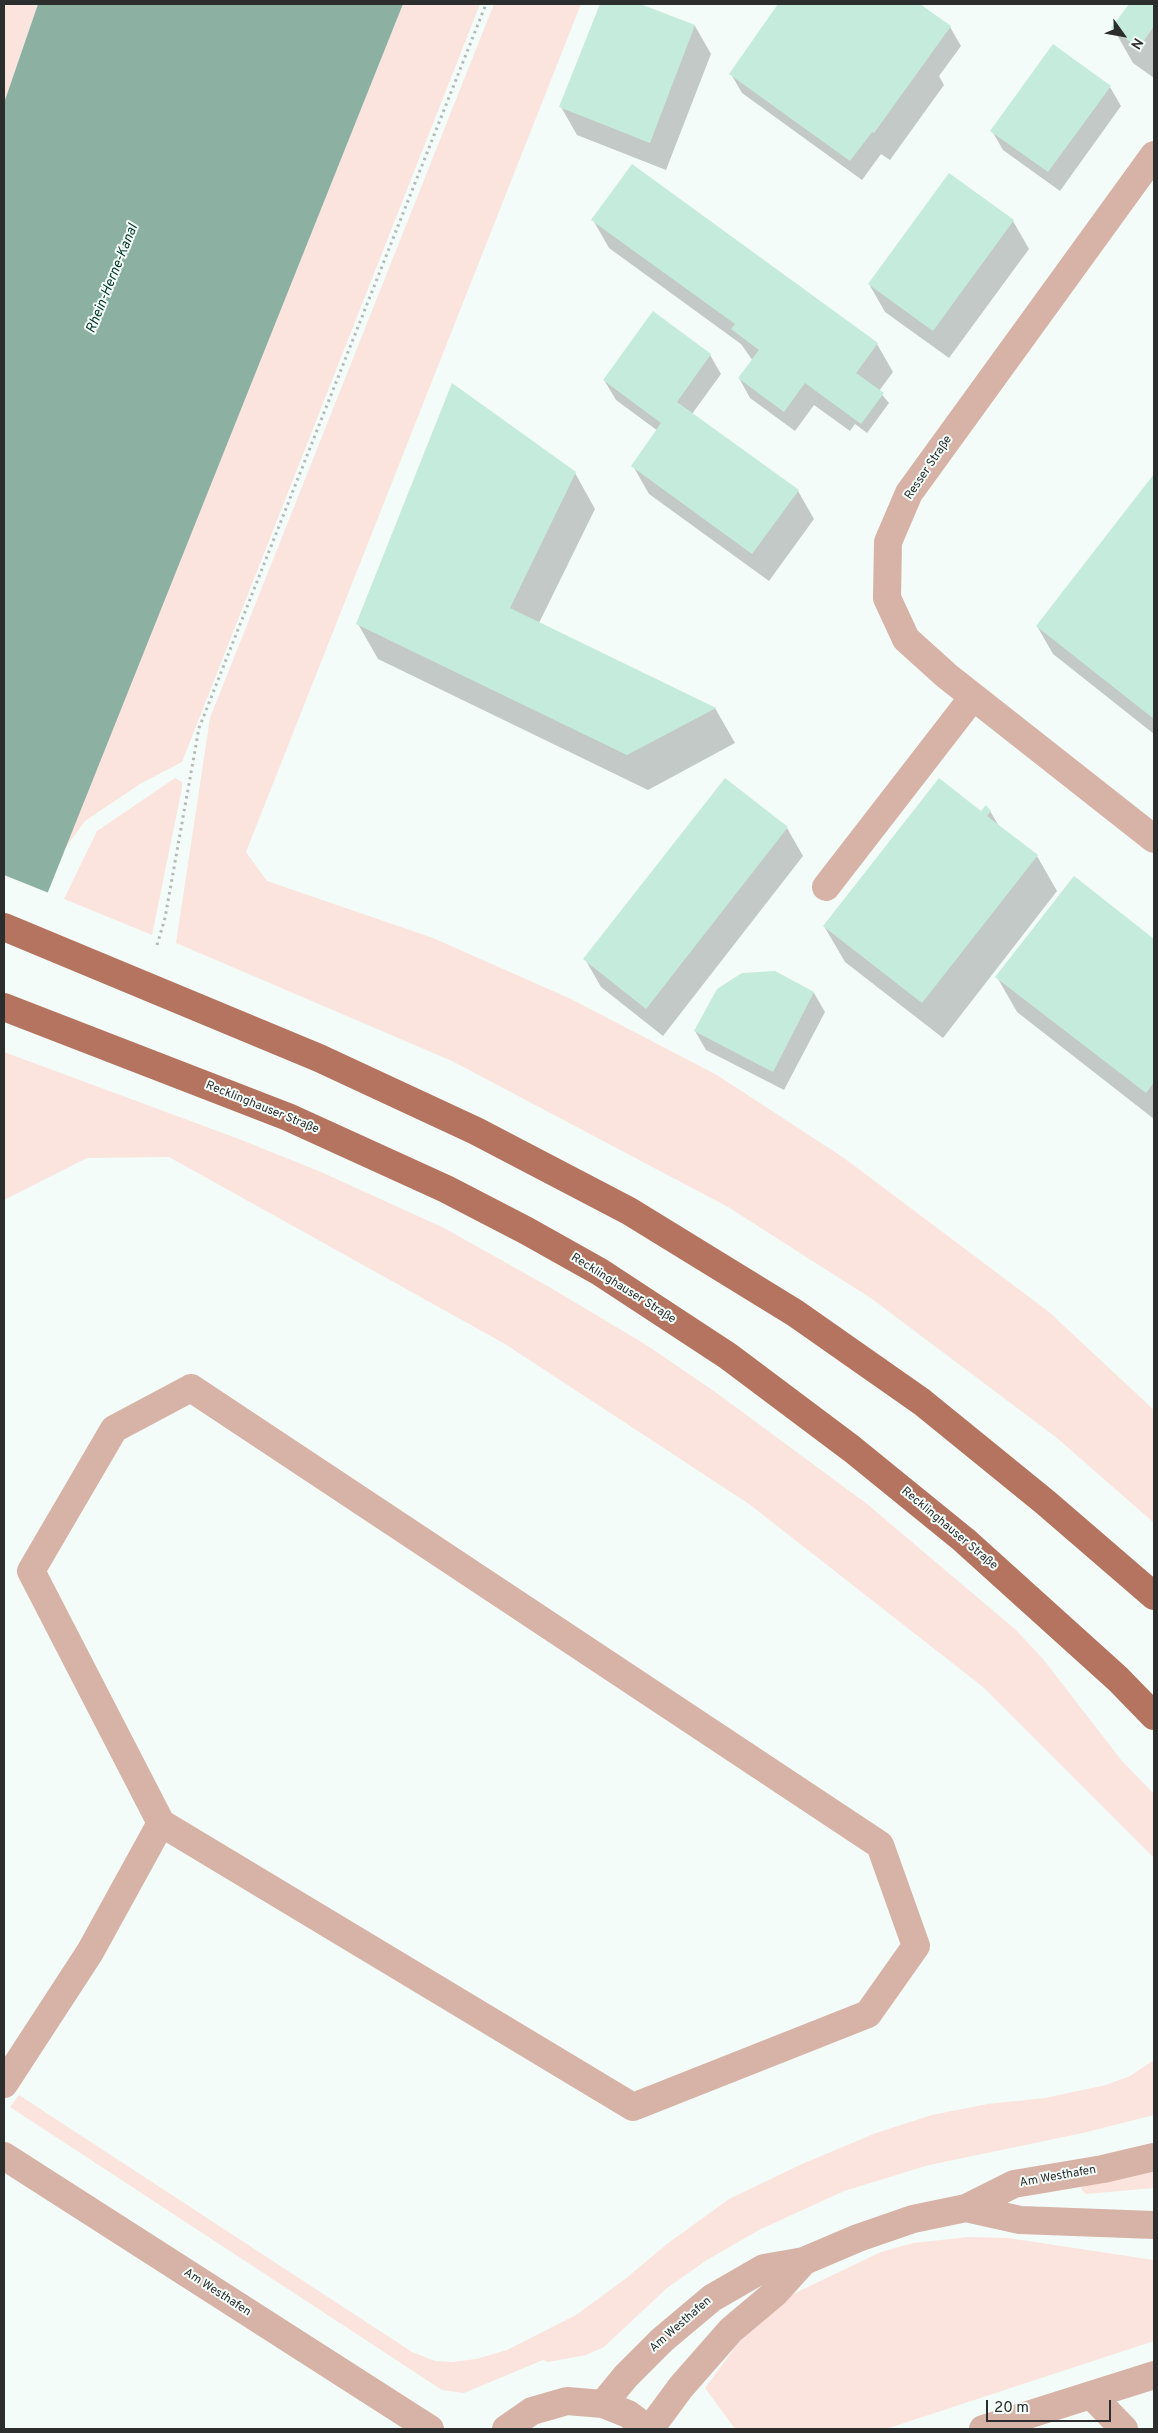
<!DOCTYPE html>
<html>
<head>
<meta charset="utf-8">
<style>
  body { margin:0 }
  #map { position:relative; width:1158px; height:2433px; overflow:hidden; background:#f3fcf8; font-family:Overpass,sans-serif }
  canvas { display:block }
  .frame { position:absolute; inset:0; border:5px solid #2b2e2d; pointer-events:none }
  .north { position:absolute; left:1098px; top:10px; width:50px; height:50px; -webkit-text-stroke:4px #f3fcf8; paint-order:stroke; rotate:122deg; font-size:14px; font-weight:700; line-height:20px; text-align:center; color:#2b2e2d }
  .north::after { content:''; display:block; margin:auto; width:18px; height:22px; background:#2b2e2d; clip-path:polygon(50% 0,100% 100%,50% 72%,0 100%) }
  .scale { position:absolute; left:986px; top:2400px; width:125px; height:22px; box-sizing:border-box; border:2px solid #2b2e2d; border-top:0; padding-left:6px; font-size:15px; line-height:18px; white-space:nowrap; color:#2b2e2d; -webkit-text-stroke:4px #f3fcf8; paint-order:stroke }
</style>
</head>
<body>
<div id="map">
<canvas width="1158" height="2433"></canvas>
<div class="frame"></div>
<div class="north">N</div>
<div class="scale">20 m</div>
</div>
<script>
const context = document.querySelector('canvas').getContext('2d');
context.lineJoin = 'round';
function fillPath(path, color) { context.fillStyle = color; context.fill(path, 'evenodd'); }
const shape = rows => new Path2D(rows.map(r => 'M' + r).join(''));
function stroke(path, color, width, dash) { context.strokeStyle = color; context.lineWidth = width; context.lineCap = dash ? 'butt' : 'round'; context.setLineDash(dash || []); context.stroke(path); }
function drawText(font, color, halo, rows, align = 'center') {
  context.font = font + ' Overpass,sans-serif'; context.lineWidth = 4; context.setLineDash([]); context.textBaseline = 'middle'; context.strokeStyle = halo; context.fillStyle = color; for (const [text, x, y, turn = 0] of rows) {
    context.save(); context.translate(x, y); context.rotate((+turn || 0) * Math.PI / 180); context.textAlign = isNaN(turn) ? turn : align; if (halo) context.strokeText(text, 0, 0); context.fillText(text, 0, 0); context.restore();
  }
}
fillPath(shape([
  [4,4,38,4,4,103],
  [403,4,480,4,182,762,140,784,85,821,61,854],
  [494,4,581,4,246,852,267,881,433,938,571,999,717,1075,844,1158,1049,1312,1154,1410,1154,1523,1057,1438,872,1299,728,1207,452,1061,176,943,210,718],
  [175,778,182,782,182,788,152,935,64,899,97,831],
  [4,1052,239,1139,321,1172,444,1228,551,1288,648,1346,718,1394,867,1504,1016,1630,1043,1659,1122,1761,1154,1794,1154,1858,983,1687,749,1504,505,1344,169,1157,87,1158,4,1200],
  [1154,2060,1154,2115,1083,2133,929,2165,844,2191,759,2230,707,2260,667,2288,604,2347,586,2355,548,2362,543,2360,464,2393,442,2390,10,2107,19,2095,412,2352,435,2361,453,2362,476,2359,507,2350,576,2315,625,2279,667,2244,729,2199,802,2164,876,2133,932,2115,987,2104,1045,2098,1106,2085,1130,2076],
  [1154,2169,1154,2188,1086,2194,1081,2189,1082,2186],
  [968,2237,1008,2238,1154,2260,1154,2341,886,2429,735,2429,705,2388,736,2346,766,2315,791,2295,881,2252,913,2243]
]), '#fbe4dd');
fillPath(shape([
  [38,4,403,4,4,1002,4,103]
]), '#8cb0a2');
fillPath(shape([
  [4,875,49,893,4,1005]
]), '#f3fcf8');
fillPath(shape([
  [601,4,637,4,695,26,711,54,666,170,577,135,561,107],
  [780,4,918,4,950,27,961,46,939,76,944,85,890,160,881,154,862,180,742,93,731,74],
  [1127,4,1154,4,1154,78,1133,63,1113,28,1129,5],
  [1110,87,1121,106,1060,191,1003,150,992,131],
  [593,220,877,344,893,372,879,391,889,403,867,433,855,424,850,431,814,405,795,431,750,398,739,378,753,361,741,344,609,248],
  [1013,221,1029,249,949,358,885,312,869,284],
  [710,355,721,374,692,414,798,491,814,519,769,581,649,494,633,466,658,431,616,400,604,380],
  [575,473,595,509,539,623,715,708,735,743,648,790,378,659,358,624],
  [1154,476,1154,734,1053,654,1037,626],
  [725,780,787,828,803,856,663,1036,601,987,585,959],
  [990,811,999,826,1037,856,1057,891,943,1038,845,962,824,926,981,812],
  [1074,878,1154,940,1154,1119,1017,1012,997,977],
  [774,973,814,993,825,1012,784,1090,706,1050,695,1031]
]), '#0003');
fillPath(shape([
  [600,4,640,4,695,25,650,143,559,107],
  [778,4,920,4,951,26,874,133,872,132,850,161,729,74],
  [1129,4,1154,4,1154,26,1139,48,1111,28],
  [1053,44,1111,86,1048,172,990,131],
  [632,164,878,343,856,373,884,393,861,424,805,383,784,412,738,378,759,350,731,329,735,324,591,220],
  [949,173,1014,220,933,331,868,284],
  [653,311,711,354,677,402,799,490,752,554,631,466,661,423,603,380],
  [452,383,576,472,510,608,716,708,627,755,356,624],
  [1154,474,1154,719,1036,626],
  [725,778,788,827,646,1009,583,959],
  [939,778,981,811,986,805,991,811,987,816,1038,855,922,1003,823,926],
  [1074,876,1154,939,1154,1082,1146,1093,995,977],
  [775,971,814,992,773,1072,694,1031,717,989,742,973]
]), '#c5ebdc');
stroke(shape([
  [157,945,165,918,199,728,486,4]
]), '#b3bab7', 3, [2.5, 4]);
stroke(shape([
  [1154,155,909,493,888,542,887,598,906,639,947,676,1154,839],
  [826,887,973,697],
  [191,1388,880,1845,916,1946,868,2014,633,2107,161,1823,31,1571,114,1429,191,1388],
  [4,2084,90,1952,161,1823],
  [4,2156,430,2429],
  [966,2208,1020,2220,1154,2225],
  [1091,2395,1124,2429],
  [603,2404,626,2376,662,2340,712,2298,764,2268,804,2261,858,2238,913,2219,966,2208,1014,2184,1103,2169,1154,2157],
  [506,2429,532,2411,567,2401,603,2404,628,2414,648,2429],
  [650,2429,681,2387,731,2330,775,2293,804,2261],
  [983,2429,1154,2375]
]), '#d7b2a6', 28);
stroke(shape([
  [4,927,319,1058,476,1131,629,1211,795,1313,922,1402,1045,1502,1154,1596],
  [4,1007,288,1117,446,1189,527,1231,600,1272,728,1356,852,1449,964,1540,1118,1679,1154,1716]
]), '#b5745f', 28);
drawText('12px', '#2b2e2d', '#f3fcf8', [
  ["Resser Straße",929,468,-56],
  ["Recklinghauser Straße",262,1108,22],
  ["Recklinghauser Straße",623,1289,32],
  ["Recklinghauser Straße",949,1529,40],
  ["Am Westhafen",1058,2177,-10],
  ["Am Westhafen",217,2293,33],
  ["Am Westhafen",681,2325,-41]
]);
drawText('italic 14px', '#003527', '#f3fcf8', [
  ["Rhein-Herne-Kanal",113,279,-68]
]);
</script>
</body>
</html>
